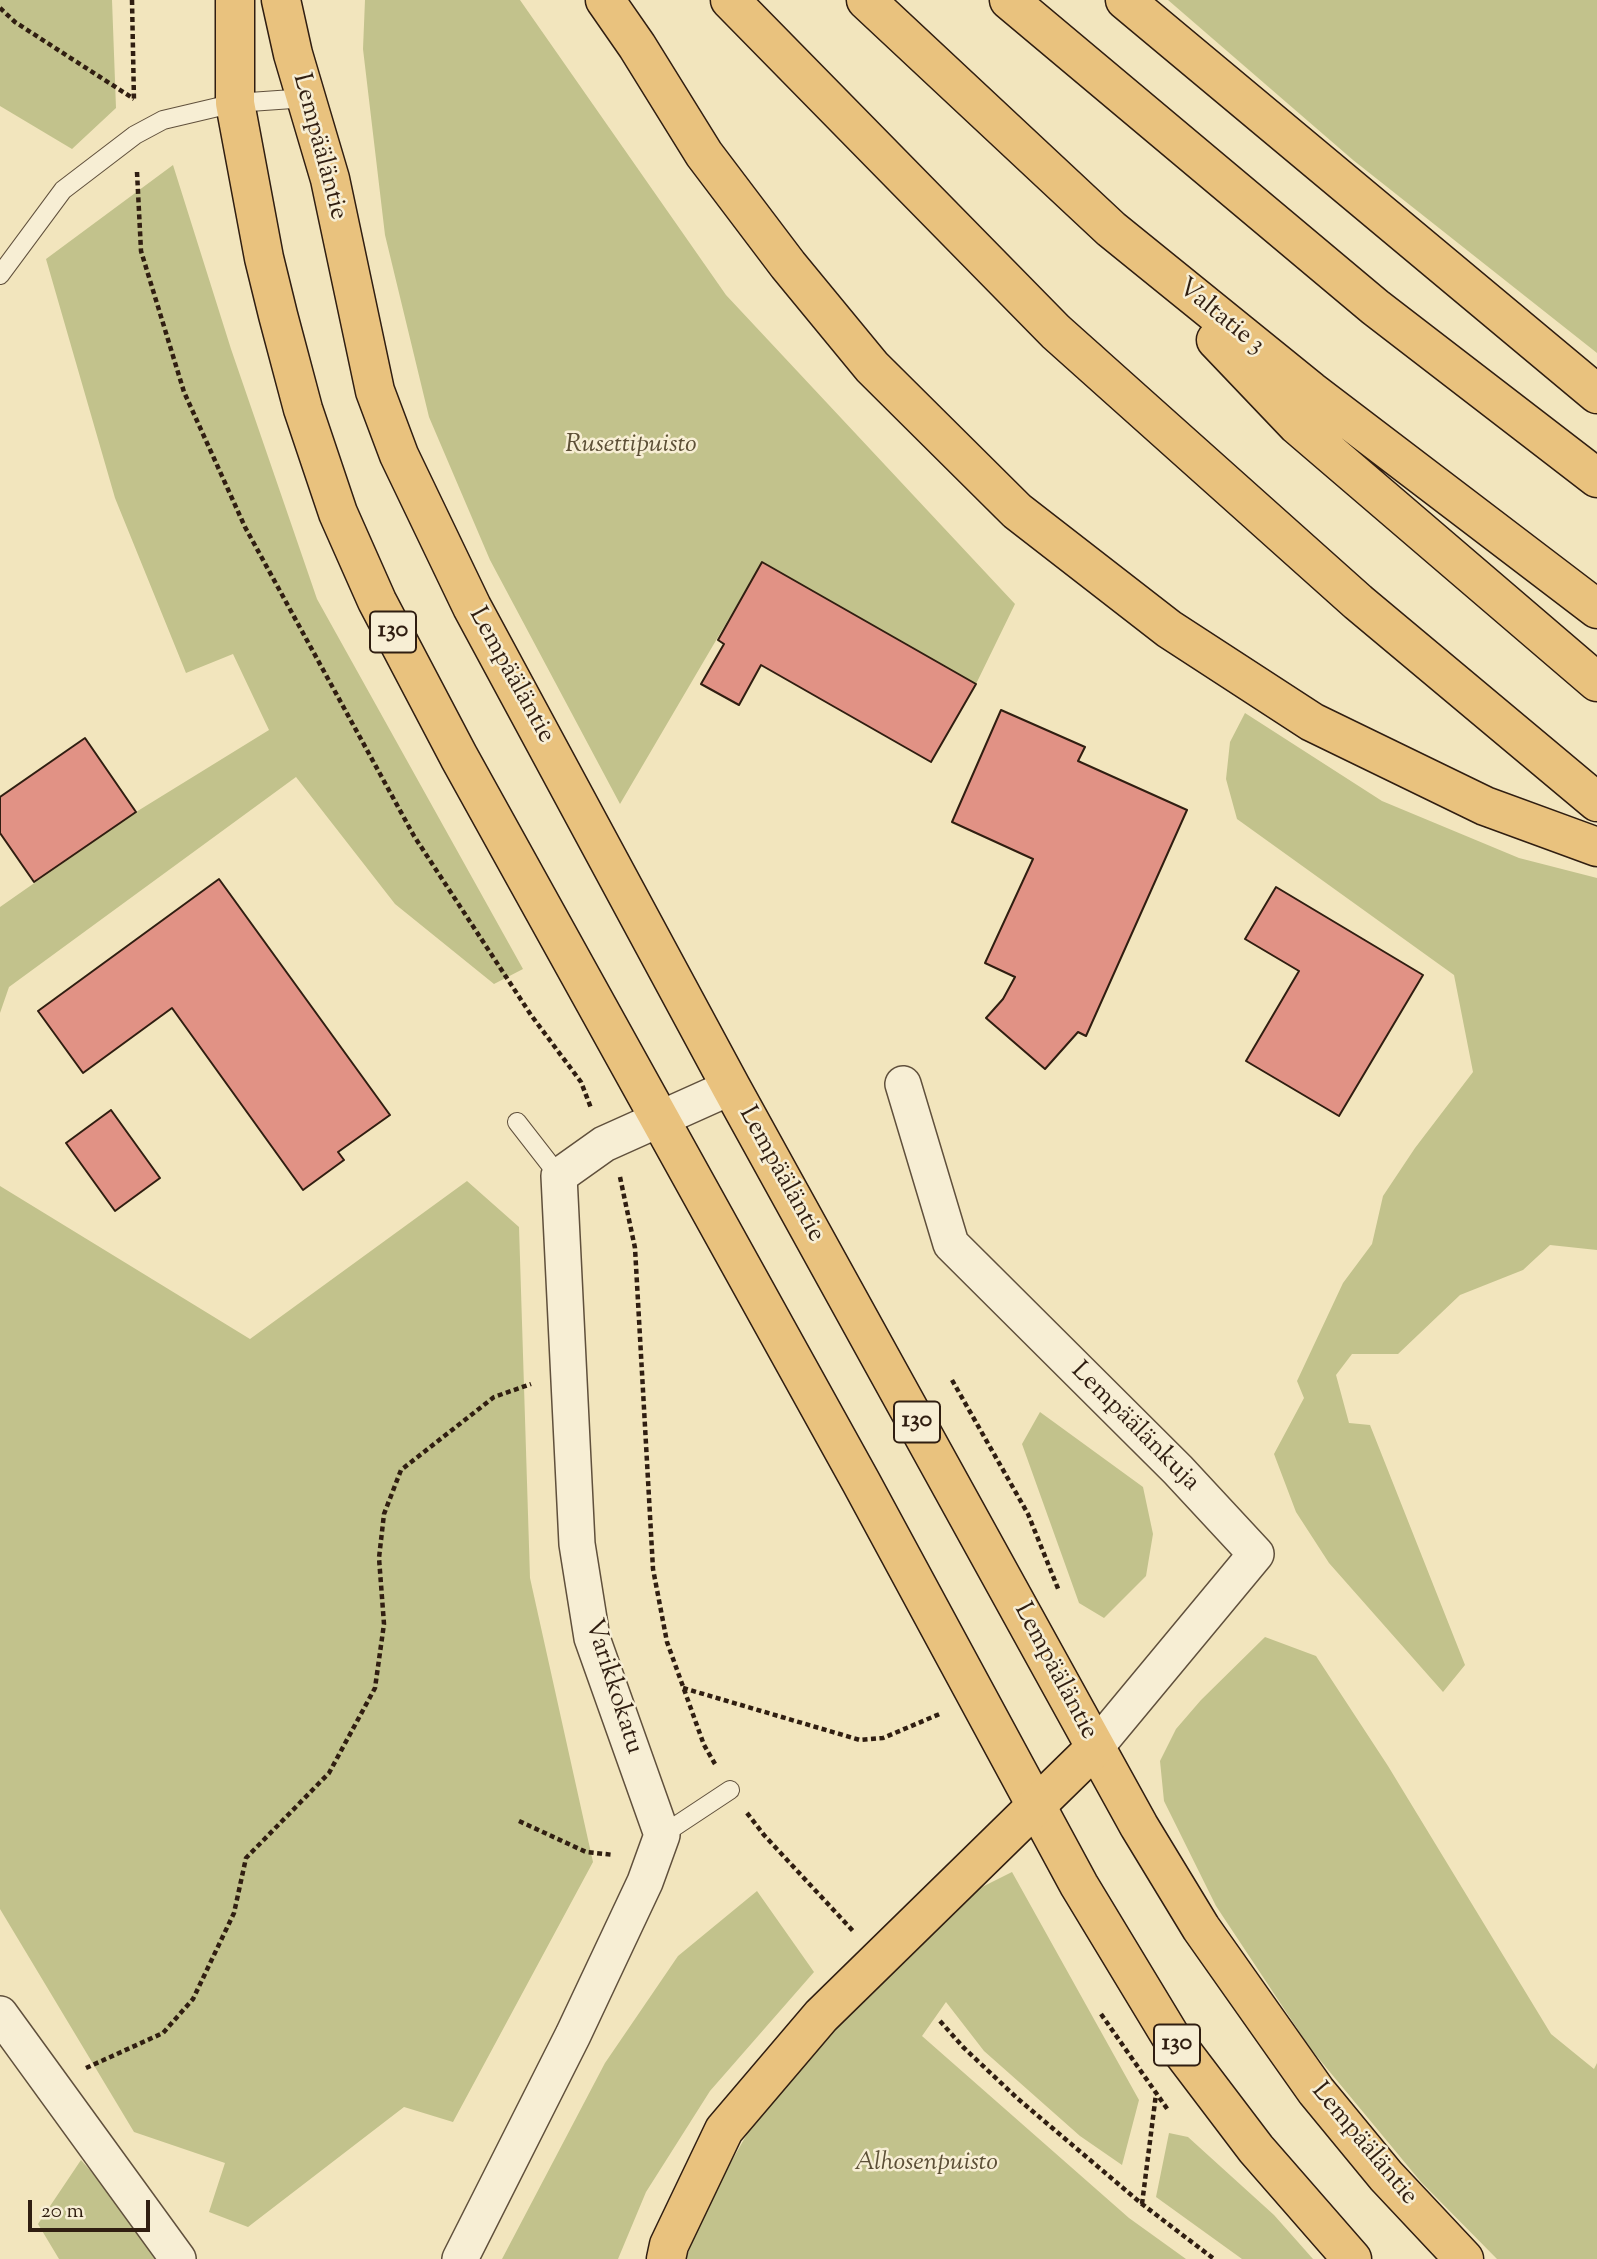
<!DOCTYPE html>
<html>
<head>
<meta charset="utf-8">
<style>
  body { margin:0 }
  #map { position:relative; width:1597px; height:2259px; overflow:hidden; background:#f2e5bd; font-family:"Sorts Mill Goudy",serif }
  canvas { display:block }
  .scale { position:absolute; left:28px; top:2200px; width:122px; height:32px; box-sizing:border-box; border:4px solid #301e11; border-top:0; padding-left:9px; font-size:21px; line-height:24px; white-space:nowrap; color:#301e11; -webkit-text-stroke:5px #f7eed4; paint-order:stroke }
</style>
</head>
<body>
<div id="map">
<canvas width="1597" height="2259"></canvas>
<div class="scale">20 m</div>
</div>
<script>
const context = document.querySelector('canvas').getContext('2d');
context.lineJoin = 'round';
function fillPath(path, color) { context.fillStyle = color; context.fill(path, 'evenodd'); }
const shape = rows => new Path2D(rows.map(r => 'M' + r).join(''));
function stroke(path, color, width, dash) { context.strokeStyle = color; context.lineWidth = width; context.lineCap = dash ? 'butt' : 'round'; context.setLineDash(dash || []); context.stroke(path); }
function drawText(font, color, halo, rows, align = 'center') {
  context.font = font + ' "Sorts Mill Goudy",serif'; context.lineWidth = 5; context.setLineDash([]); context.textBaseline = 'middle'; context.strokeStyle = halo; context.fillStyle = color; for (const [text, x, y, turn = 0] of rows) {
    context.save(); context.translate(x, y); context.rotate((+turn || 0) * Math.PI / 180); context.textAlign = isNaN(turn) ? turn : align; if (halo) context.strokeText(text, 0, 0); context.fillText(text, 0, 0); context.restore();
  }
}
fillPath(shape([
  [0,0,112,0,116,108,72,149,0,106],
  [365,0,520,0,726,295,1015,604,976,684,762,562,620,804,490,560,429,417,385,235,363,49],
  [1168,0,1597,0,1597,353,1353,160],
  [173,165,231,349,317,599,523,969,494,984,395,904,296,777,9,987,0,1013,0,907,136,812,269,730,233,654,186,673,115,498,46,259],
  [1245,713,1382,801,1519,858,1597,878,1597,1250,1550,1245,1523,1270,1460,1295,1398,1354,1352,1354,1336,1375,1349,1423,1370,1425,1465,1665,1443,1692,1329,1563,1296,1512,1274,1454,1304,1398,1297,1381,1343,1283,1372,1244,1383,1196,1415,1148,1473,1072,1454,975,1237,819,1226,779,1230,742],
  [467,1181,519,1227,530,1578,593,1862,453,2122,404,2107,248,2227,209,2212,225,2163,134,2132,0,1909,0,1186,250,1339],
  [1040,1412,1143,1487,1153,1534,1146,1576,1104,1618,1079,1603,1022,1444],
  [1265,1637,1316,1656,1388,1766,1551,2034,1594,2069,1597,2063,1597,2259,1497,2259,1421,2182,1310,2048,1216,1906,1164,1801,1160,1761,1176,1729,1201,1700],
  [1012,1872,1139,2100,1122,2165,1080,2136,984,2051,946,2002,922,2036,1129,2218,1186,2259,686,2259,704,2209,758,2115,841,2023,978,1889],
  [757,1891,814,1972,710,2091,646,2192,618,2259,502,2259,605,2063,678,1956],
  [1169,2133,1188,2137,1274,2215,1313,2259,1242,2259,1156,2197],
  [81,2160,168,2259,59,2259,38,2224]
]), '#c2c28c');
const building = shape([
  [762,562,976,684,931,762,761,665,739,705,701,684,724,644,718,640,762,562],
  [1001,710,1085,747,1078,761,1187,810,1086,1036,1078,1032,1045,1069,986,1018,1003,999,1015,977,985,963,1033,859,952,822,1001,710],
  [85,738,136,812,34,882,0,833,0,797,85,738],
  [219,879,390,1115,338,1152,344,1160,303,1190,172,1008,83,1073,38,1011,219,879],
  [1276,887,1423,975,1339,1116,1246,1061,1299,971,1245,939,1276,887],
  [111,1110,160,1178,115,1211,66,1143,111,1110]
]);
fillPath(building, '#e19285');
stroke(building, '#301e11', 2);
const lane = shape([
  [0,275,63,190,135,135,163,120,235,103,307,98],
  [517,1122,559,1176],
  [662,1835,730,1790]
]);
const street = shape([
  [903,1084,951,1244,1178,1470,1256,1554,1095,1748],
  [0,2014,178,2259],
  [460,2259,573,2035,645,1882,662,1835,592,1638,577,1544,559,1176,604,1144,731,1087]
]);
const primary = shape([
  [235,0,235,103,264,258,278,315,303,409,338,513,377,601,459,757,861,1482,1079,1885,1171,2037,1256,2149,1352,2259],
  [281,0,293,54,330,179,375,391,399,455,472,607,731,1087,1139,1826,1201,1928,1316,2091,1386,2176,1464,2259]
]);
const highway = shape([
  [605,0,637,46,704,154,788,265,872,367,1017,511,1169,629,1312,722,1485,806,1597,847],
  [730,0,1056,332,1358,602,1597,802],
  [866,0,1111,229,1311,391,1597,609],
  [1009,0,1375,307,1597,478],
  [1125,0,1597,394],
  [1216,340,1297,425,1597,682],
  [666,2259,669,2245,724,2130,821,2016,1095,1748]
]);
stroke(lane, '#60503c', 20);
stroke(street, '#60503c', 38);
stroke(primary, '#301e11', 41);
stroke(highway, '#301e11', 41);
stroke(shape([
  [132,0,134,101],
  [0,8,15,22,134,99],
  [137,172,141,251,184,392,245,527,414,836,531,1015,581,1082,591,1108],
  [620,1177,635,1248,653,1569,667,1642,704,1745,715,1764],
  [952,1380,1028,1514,1059,1591],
  [683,1688,860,1740,883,1738,942,1713],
  [747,1813,764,1835,853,1931],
  [519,1821,586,1852,614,1855],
  [1101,2014,1168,2110],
  [940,2021,963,2047,1017,2098,1142,2204,1214,2259],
  [86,2068,163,2033,193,1999,234,1913,246,1858,329,1773,375,1688,384,1624,379,1558,384,1514,401,1470,494,1397,531,1384],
  [1142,2204,1156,2094]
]), '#301e11', 4.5, [5, 3.5]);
stroke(lane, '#f7eed4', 18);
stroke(street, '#f7eed4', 35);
stroke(primary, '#e9c27e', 38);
stroke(highway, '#e9c27e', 38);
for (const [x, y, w] of [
  [393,632,46],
  [917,1422,46],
  [1177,2045,46]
]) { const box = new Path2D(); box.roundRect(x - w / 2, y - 20.5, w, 41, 5); context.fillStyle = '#f7eed4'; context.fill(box); stroke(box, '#301e11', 2); }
drawText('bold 24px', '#301e11', null, [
  ["130",393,632],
  ["130",917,1422],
  ["130",1177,2045]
]);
drawText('26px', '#301e11', '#f7eed4', [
  ["Lempääläntie",318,147,75],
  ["Valtatie 3",1220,318,39],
  ["Lempääläntie",510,676,61],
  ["Lempääläntie",780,1175,61],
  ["Lempäälänkuja",1134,1428,45],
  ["Lempääläntie",1054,1672,62],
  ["Varikkokatu",612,1687,72],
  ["Lempääläntie",1363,2145,50]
]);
drawText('italic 26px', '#5c4f36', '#f7eed4', [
  ["Rusettipuisto",631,447],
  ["Alhosenpuisto",926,2165]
]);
</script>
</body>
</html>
